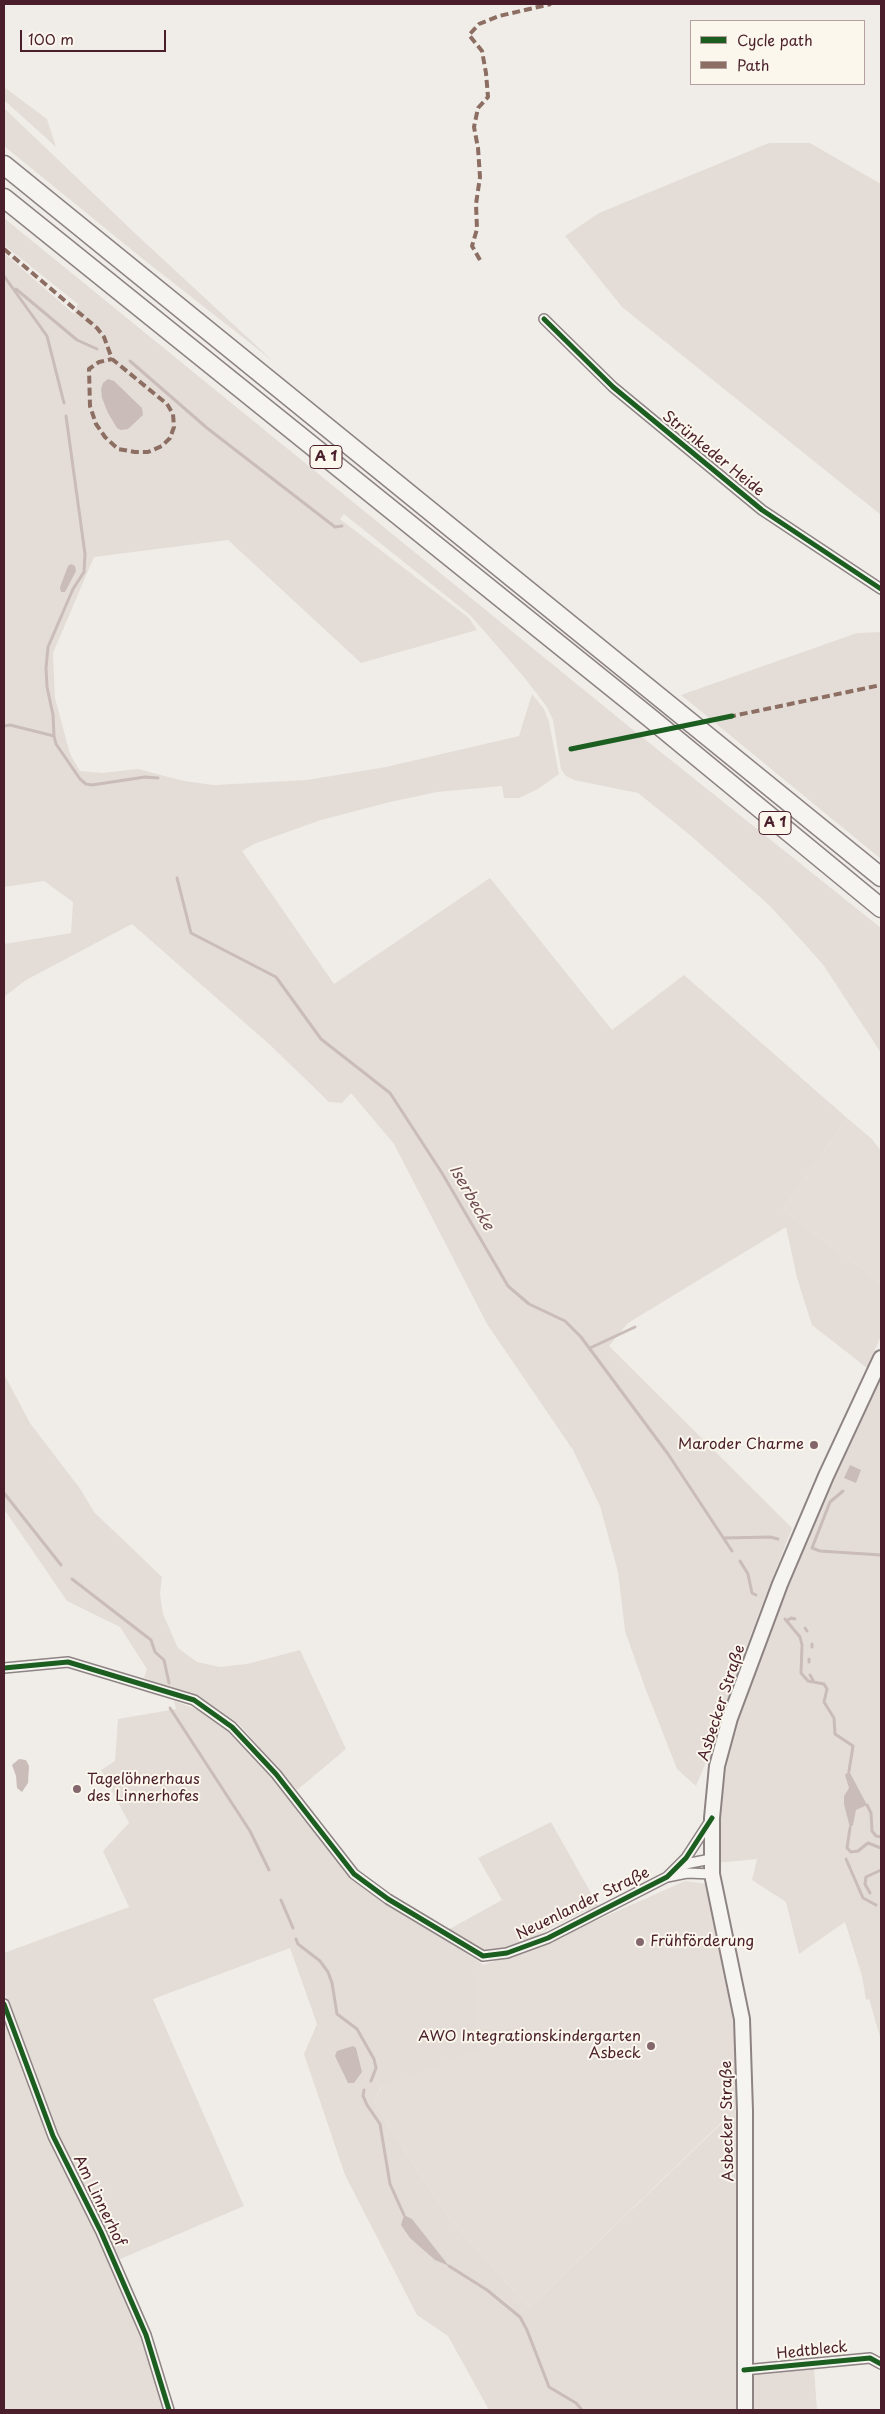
<!DOCTYPE html>
<html>
<head>
<meta charset="utf-8">
<style>
  body { margin:0 }
  #map { position:relative; width:885px; height:2414px; overflow:hidden; background:#f0ede8; font-family:"Playpen Sans",sans-serif }
  canvas { display:block }
  .frame { position:absolute; inset:0; border:5px solid #4a1f2b; pointer-events:none }
  .legend { position:absolute; left:690px; top:20px; width:175px; height:65px; box-sizing:border-box; background:#fbf7ec; border:1px solid #b4a19f; margin:0; padding:6px 9px; list-style:none; font-size:15px; color:#4a1f2b }
  .legend li { display:flex; align-items:center; gap:10px; height:25px }
  .legend b { width:25px; border:1px solid #b4a19f }
  .scale { position:absolute; left:20px; top:30px; width:146px; height:22px; box-sizing:border-box; border:2px solid #4a1f2b; border-top:0; padding-left:6px; font-size:15px; line-height:18px; white-space:nowrap; color:#4a1f2b; -webkit-text-stroke:4px #fbf7ec; paint-order:stroke }
</style>
</head>
<body>
<div id="map">
<canvas width="885" height="2414"></canvas>
<div class="frame"></div>
<ul class="legend">
<li><b style="height:6px;background:#1b5e20"></b>Cycle path</li>
<li><b style="height:6px;background:#8d6e63"></b>Path</li>
</ul>
<div class="scale">100 m</div>
</div>
<script>
const context = document.querySelector('canvas').getContext('2d');
context.lineJoin = 'round';
function fillPath(path, color) { context.fillStyle = color; context.fill(path, 'evenodd'); }
const shape = rows => new Path2D(rows.map(r => 'M' + r).join(''));
function stroke(path, color, width, dash) { context.strokeStyle = color; context.lineWidth = width; context.lineCap = dash ? 'butt' : 'round'; context.setLineDash(dash || []); context.stroke(path); }
function drawText(font, color, halo, rows, align = 'center') {
  context.font = font + ' "Playpen Sans",sans-serif'; context.lineWidth = 4; context.setLineDash([]); context.textBaseline = 'middle'; context.strokeStyle = halo; context.fillStyle = color; for (const [text, x, y, turn = 0] of rows) {
    context.save(); context.translate(x, y); context.rotate((+turn || 0) * Math.PI / 180); context.textAlign = isNaN(turn) ? turn : align; if (halo) context.strokeText(text, 0, 0); context.fillText(text, 0, 0); context.restore();
  }
}
fillPath(shape([
  [847,1118,872,1139,881,1151,881,1283,783,1210],
  [685,1881,708,1884,737,2023,740,2122,725,2119,529,2308,450,2219,374,2103,381,2088,472,1969,550,1941]
]), '#e5ddd7');
fillPath(shape([
  [4,87,47,119,56,147,4,100],
  [4,108,139,237,273,361,148,263,4,146],
  [769,143,810,143,881,184,881,515,622,307,565,236,599,213],
  [4,218,632,729,881,928,881,1053,824,966,802,941,769,905,690,835,638,793,574,780,566,776,561,769,553,720,547,707,524,677,470,615,344,514,340,519,469,618,477,630,361,663,228,540,94,557,53,653,55,698,70,754,80,771,102,773,138,769,184,781,214,785,307,780,386,767,519,736,532,694,544,709,549,722,559,774,538,789,519,798,504,798,502,786,437,792,390,802,321,820,254,844,242,851,334,984,490,878,612,1030,684,975,847,1118,783,1210,881,1283,881,1336,867,1368,812,1325,797,1278,786,1227,628,1323,609,1346,792,1528,741,1660,717,1736,696,1786,677,1769,644,1685,625,1631,618,1572,600,1506,573,1450,487,1324,394,1144,351,1093,342,1103,329,1102,269,1044,132,924,26,980,4,997,4,944,71,933,73,902,44,881,4,887,4,253,74,314,78,304,4,245],
  [881,632,881,859,681,695,857,633],
  [4,1374,30,1423,81,1490,94,1512,162,1577,160,1594,163,1614,178,1648,197,1662,220,1667,247,1664,300,1650,346,1749,297,1790,238,1723,200,1699,144,1678,147,1669,120,1627,67,1601,4,1509],
  [881,1376,881,2040,869,1999,866,2000,862,1976,845,1922,799,1954,786,1902,752,1880,757,1859,716,1863,716,1853,725,1759,740,1707,807,1536],
  [174,1701,205,1712,225,1726,276,1779,353,1877,369,1891,484,1965,473,1969,477,2050,381,2087,374,2103,450,2219,529,2308,726,2119,740,2122,752,2112,753,2371,814,2369,817,2410,489,2410,448,2336,417,2315,345,2175,304,2054,317,2024,290,1948,153,1999,244,2206,118,2260,56,2133,37,2084,22,2039,4,1992,4,1953,129,1907,103,1851,129,1823,101,1770,115,1761,118,1719,176,1709],
  [551,1822,599,1907,585,1911,554,1926,513,1948,498,1952,486,1951,446,1931,502,1900,478,1858],
  [4,2010,148,2349,167,2410,4,2410]
]), '#e4ddd7');
fillPath(shape([
  [108,379,114,381,142,408,143,415,128,429,121,430,117,428,108,413,102,398,101,389,103,383],
  [71,564,75,566,76,571,65,592,61,592,60,587,68,566],
  [850,1465,861,1470,856,1483,844,1478],
  [19,1759,26,1760,29,1766,28,1783,22,1792,17,1788,16,1776,12,1765],
  [849,1771,867,1805,856,1810,853,1825,850,1828,844,1804,844,1796,849,1788,845,1775],
  [353,2046,356,2048,362,2072,354,2083,348,2083,335,2056,337,2051],
  [404,2215,412,2219,449,2266,435,2260,410,2238,401,2225]
]), '#cabcb9');
stroke(shape([
  [4,276,47,336,64,403],
  [16,289,77,340,97,349],
  [130,361,207,428,335,527,342,526],
  [4,726,10,725,54,736,53,715,47,687,46,668,48,647,73,589,84,572,85,554,66,416],
  [54,736,56,744,80,779,86,784,92,785,145,777,158,778],
  [177,878,191,933,276,977,321,1039,390,1093,442,1173,508,1286,529,1304,565,1321,581,1337,668,1454,732,1551],
  [590,1348,635,1327],
  [843,1491,830,1502,812,1548,820,1551,881,1555],
  [4,1493,61,1565],
  [724,1538,770,1537,778,1539],
  [740,1561,748,1574,752,1593,756,1595],
  [72,1579,151,1640,155,1652,164,1660,169,1683],
  [785,1619,800,1637,802,1645,801,1673,808,1681,824,1684,827,1689,824,1702,834,1718,835,1734,853,1746,849,1771],
  [788,1620,791,1618,795,1619],
  [805,1628,807,1631],
  [812,1644,812,1647],
  [809,1659,809,1662],
  [810,1675,814,1682],
  [170,1708,250,1831,269,1870],
  [867,1805,871,1813,872,1831,876,1836,881,1837],
  [850,1828,847,1848,851,1852,858,1851,868,1843,881,1848],
  [846,1859,863,1898,876,1905],
  [870,1893,865,1884,866,1877,881,1870],
  [281,1900,293,1928],
  [296,1939,298,1944,320,1961,328,1972,332,1983,337,2014,357,2029,374,2059,376,2068,371,2081],
  [364,2090,363,2096,367,2105,380,2124,390,2184,404,2215],
  [449,2266,487,2290,520,2317,527,2330,549,2387,576,2403,582,2410]
]), '#cabcb9', 3);
const minor = shape([
  [544,319,613,387,762,510,881,589],
  [4,1668,68,1662,194,1700,232,1727,276,1774,354,1874,388,1899,483,1956,507,1953,548,1938,667,1877,686,1858,712,1818],
  [680,1865,711,1859],
  [667,1877,687,1873,712,1874],
  [4,2004,53,2136,101,2232,146,2335,169,2410],
  [744,2370,870,2358,881,2364]
]);
const secondary = shape([
  [745,2410,745,2111,742,2019,712,1874,712,1818,717,1766,730,1718,780,1584,826,1476,881,1358]
]);
const motorway = shape([
  [4,165,881,877],
  [4,198,649,717,881,908]
]);
stroke(minor, '#8d8383', 12);
stroke(secondary, '#8d8383', 18);
stroke(motorway, '#8d8383', 21);
stroke(minor, '#f5f4f0', 9);
stroke(secondary, '#f5f4f0', 14);
stroke(motorway, '#f5f4f0', 18);
stroke(shape([
  [4,249,97,328,104,337,112,359,167,404,173,414,174,427,170,438,162,446,148,452,135,452,118,449,105,437,96,424,90,406,89,369,99,362,112,359],
  [480,260,472,246,477,229,476,204,480,177,478,148,474,127,478,108,488,97,486,73,482,51,469,35,479,24,499,16,551,4],
  [728,717,881,685]
]), '#8d6e63', 4, [8, 4]);
stroke(shape([
  [544,319,613,387,762,510,881,589],
  [571,749,732,716],
  [4,1668,68,1662,194,1700,232,1727,276,1774,354,1874,388,1899,483,1956,507,1953,548,1938,667,1877,686,1858,712,1818],
  [4,2004,53,2136,101,2232,146,2335,169,2410],
  [744,2370,870,2358,881,2364]
]), '#1b5e20', 5);
for (const [x, y, r, color] of [
  [814,1445,5,"#84676d"],
  [77,1789,5,"#84676d"],
  [640,1942,5,"#84676d"],
  [651,2046,5,"#84676d"]
]) { const dot = new Path2D(); dot.arc(x, y, r, 0, 2 * Math.PI); context.fillStyle = color; context.fill(dot); stroke(dot, '#fbf7ec', 2); }
for (const [x, y, w] of [
  [326,457,32],
  [775,823,32]
]) { const box = new Path2D(); box.roundRect(x - w / 2, y - 11.5, w, 23, 4); context.fillStyle = '#fbf7ec'; context.fill(box); stroke(box, '#4a1f2b', 1); }
drawText('bold 14px', '#4a1f2b', null, [
  ["A 1",326,457],
  ["A 1",775,823]
]);
drawText('15px', '#4a1f2b', '#fbf7ec', [
  ["Strünkeder Heide",713,454,39],
  ["Asbecker Straße",722,1703,-72],
  ["Neuenlander Straße",583,1904,-26],
  ["Asbecker Straße",728,2121,-91],
  ["Am Linnerhof",99,2201,64],
  ["Hedtbleck",812,2351,-6]
]);
drawText('15px', '#4a1f2b', '#fbf7ec', [
  ["Maroder Charme",804,1445],
  ["Tagelöhnerhaus",87,1780,"left"],
  ["des Linnerhofes",87,1797,"left"],
  ["Frühförderung",650,1942,"left"],
  ["AWO Integrationskindergarten",641,2037],
  ["Asbeck",641,2054]
], 'right');
drawText('italic 16px', '#714f56', '#fbf7ec', [
  ["Iserbecke",471,1198,60]
]);
</script>
</body>
</html>
